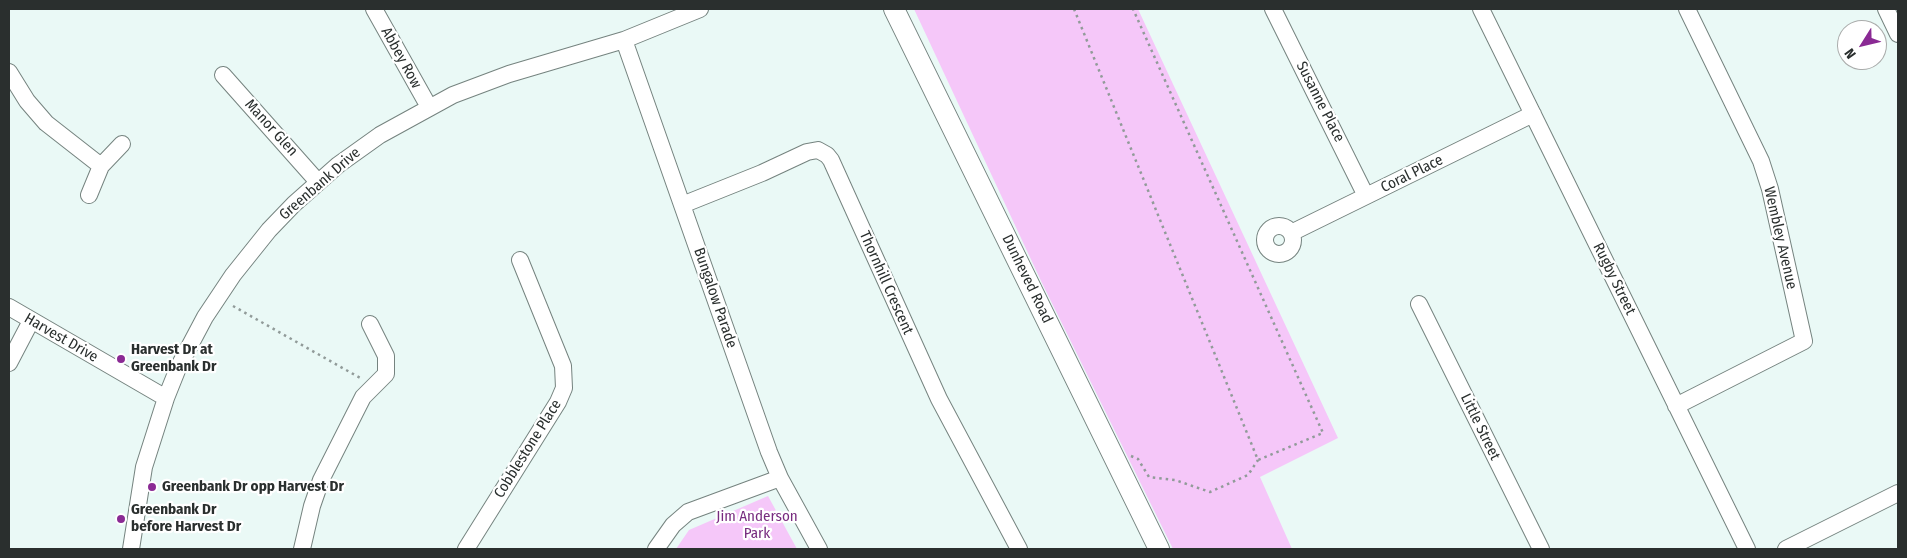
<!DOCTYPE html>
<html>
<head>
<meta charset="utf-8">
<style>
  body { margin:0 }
  #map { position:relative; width:1907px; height:558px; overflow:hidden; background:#eaf9f6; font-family:"Fira Sans Condensed",sans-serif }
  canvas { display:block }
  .frame { position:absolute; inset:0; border:10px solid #2a2f2e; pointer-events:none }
  .north { position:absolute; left:1837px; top:20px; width:50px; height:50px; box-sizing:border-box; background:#fff; border:1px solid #aaacab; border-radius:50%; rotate:234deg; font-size:14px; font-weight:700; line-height:20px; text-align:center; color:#2a2f2e }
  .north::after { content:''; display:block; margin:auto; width:18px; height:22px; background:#8a2a94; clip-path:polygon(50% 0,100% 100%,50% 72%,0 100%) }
</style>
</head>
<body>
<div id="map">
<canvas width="1907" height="558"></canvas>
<div class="frame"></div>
<div class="north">N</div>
</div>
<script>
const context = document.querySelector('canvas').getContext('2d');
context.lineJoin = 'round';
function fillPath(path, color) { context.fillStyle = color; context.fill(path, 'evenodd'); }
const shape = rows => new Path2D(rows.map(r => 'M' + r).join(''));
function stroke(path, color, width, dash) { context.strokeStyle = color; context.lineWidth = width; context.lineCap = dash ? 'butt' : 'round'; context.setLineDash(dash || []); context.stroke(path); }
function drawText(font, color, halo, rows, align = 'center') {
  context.font = font + ' "Fira Sans Condensed",sans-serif'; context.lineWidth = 4.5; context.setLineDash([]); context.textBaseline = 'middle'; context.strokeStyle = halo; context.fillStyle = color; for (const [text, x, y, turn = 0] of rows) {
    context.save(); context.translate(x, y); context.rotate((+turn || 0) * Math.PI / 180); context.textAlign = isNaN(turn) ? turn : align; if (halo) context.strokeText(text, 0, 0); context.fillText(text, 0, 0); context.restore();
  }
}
fillPath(shape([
  [914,9,1138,9,1338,438,1260,477,1292,549,1173,549,1042,283],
  [768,496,797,549,676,549,689,530]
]), '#f5c7f9');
const minor = shape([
  [374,9,429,107],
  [1273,9,1366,196],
  [1481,9,1747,549],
  [1886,9,1898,34],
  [624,40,769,452,780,478,819,549],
  [9,72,27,101,46,123,101,166],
  [223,75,318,182],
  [89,195,101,166,122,144],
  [682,205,762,173,807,152,818,150,827,155,831,160,939,399,1019,549],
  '1265 240a14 14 0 1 1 28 0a14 14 0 1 1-28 0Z',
  [1291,233,1533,114],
  [1419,304,1541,549],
  [9,307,166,398],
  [9,363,31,321],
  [1676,406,1804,341,1770,189,1761,161,1687,9],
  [131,549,144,467,166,398,178,368,205,317,233,275,269,230,294,204,338,165,380,135,453,95,509,74,624,40,700,9],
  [302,549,312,506,321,480,363,397,386,374,386,356,370,324],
  [466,549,558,402,564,388,563,366,520,260],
  [656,549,673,525,688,512,780,478],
  [1786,549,1898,493]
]);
const major = shape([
  [894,9,1159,549]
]);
stroke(minor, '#75837f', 18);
stroke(major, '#75837f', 22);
stroke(shape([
  [1074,9,1258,460,1323,433,1133,9],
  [233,306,362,379],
  [1131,456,1138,459,1149,477,1175,480,1210,492,1248,475,1258,460]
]), '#919b99', 2.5, [2.5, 4]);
stroke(minor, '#fff', 16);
stroke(major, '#fff', 20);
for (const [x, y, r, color] of [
  [121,359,5,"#8a2a94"],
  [152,487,5,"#8a2a94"],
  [121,519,5,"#8a2a94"]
]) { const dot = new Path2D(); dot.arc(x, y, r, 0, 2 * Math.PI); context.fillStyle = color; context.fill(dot); stroke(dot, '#fff', 2); }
drawText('15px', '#2a2f2e', '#fff', [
  ["Abbey Row",401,58,61],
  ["Susanne Place",1320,102,63],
  ["Manor Glen",271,128,48],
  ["Coral Place",1412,174,-26],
  ["Greenbank Drive",320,184,-41],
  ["Wembley Avenue",1780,238,77],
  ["Dunheved Road",1027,279,64],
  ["Rugby Street",1614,279,64],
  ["Thornhill Crescent",886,283,66],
  ["Bungalow Parade",715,298,71],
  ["Harvest Drive",61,338,30],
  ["Little Street",1480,427,64],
  ["Cobblestone Place",528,449,-58]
]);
drawText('bold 15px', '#2a2f2e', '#fff', [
  ["Harvest Dr at",131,350],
  ["Greenbank Dr",131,367],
  ["Greenbank Dr opp Harvest Dr",162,487],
  ["Greenbank Dr",131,510],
  ["before Harvest Dr",131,527]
], 'left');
drawText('15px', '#772b7f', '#fff', [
  ["Jim Anderson",757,517],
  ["Park",757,534]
]);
</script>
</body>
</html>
